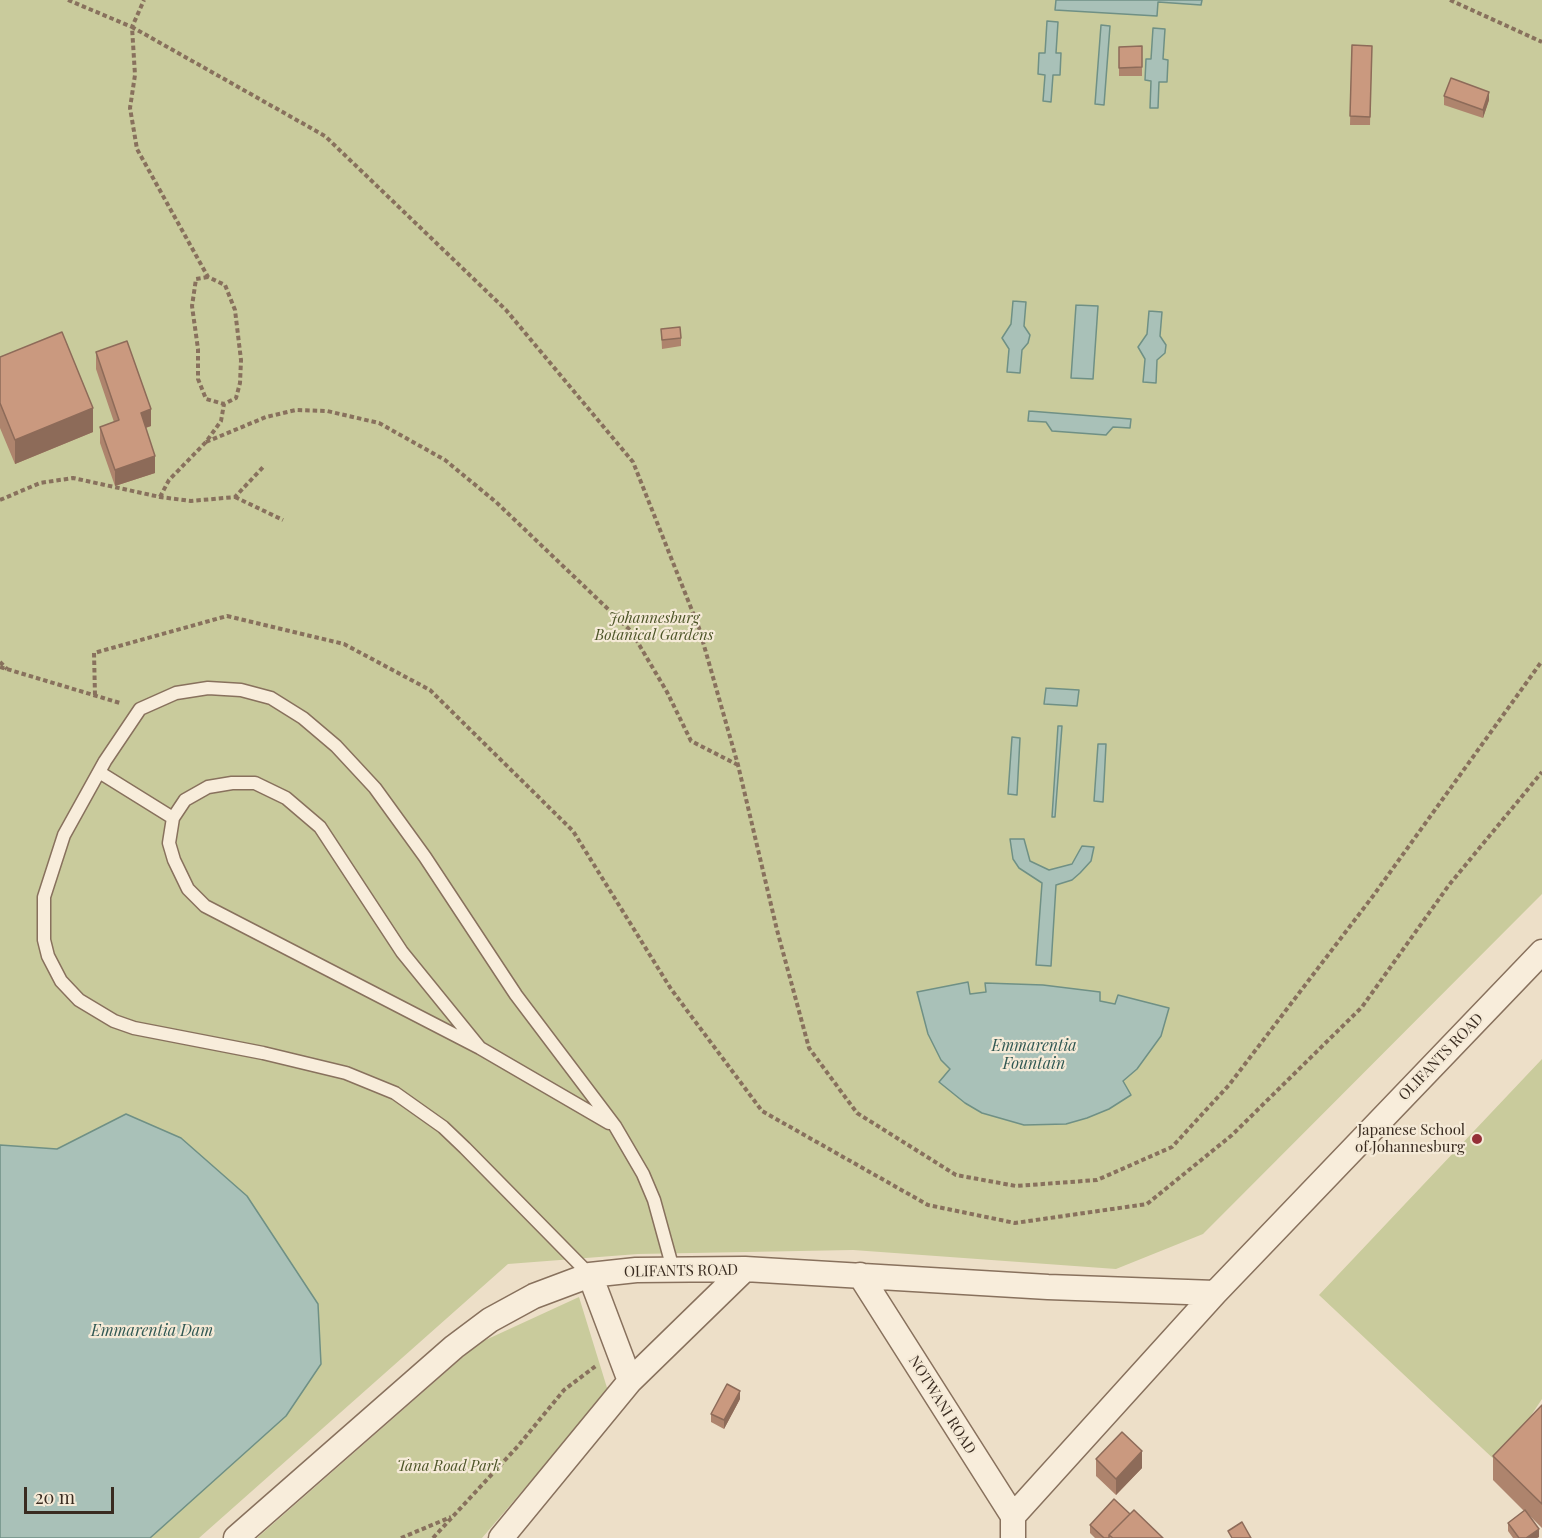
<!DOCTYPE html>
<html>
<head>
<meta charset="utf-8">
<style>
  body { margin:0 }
  #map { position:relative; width:1542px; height:1538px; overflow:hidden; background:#eddfc8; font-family:"Playfair Display",serif }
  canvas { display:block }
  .scale { position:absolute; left:24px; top:1487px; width:90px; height:27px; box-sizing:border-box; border:3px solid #392b20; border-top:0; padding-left:8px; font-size:18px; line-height:21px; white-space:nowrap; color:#392b20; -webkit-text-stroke:4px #f5ead7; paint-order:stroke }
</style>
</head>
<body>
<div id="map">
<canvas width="1542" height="1538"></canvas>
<div class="scale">20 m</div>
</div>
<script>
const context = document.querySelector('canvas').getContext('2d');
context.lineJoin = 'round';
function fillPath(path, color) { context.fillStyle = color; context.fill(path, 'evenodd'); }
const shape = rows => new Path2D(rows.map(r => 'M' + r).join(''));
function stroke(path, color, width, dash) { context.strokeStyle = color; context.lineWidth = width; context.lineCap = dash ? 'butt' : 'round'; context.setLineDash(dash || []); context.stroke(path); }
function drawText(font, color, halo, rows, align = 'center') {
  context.font = font + ' "Playfair Display",serif'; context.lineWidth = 4.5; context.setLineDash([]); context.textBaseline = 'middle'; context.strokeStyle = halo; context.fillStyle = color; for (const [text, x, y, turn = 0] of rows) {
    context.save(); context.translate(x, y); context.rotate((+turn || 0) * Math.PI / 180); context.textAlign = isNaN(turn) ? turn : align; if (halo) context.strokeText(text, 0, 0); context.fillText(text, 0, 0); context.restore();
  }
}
fillPath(shape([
  [0,0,1542,0,1542,894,1203,1234,1116,1269,853,1250,638,1254,508,1264,199,1538,0,1538],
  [1542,1059,1542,1399,1499,1464,1319,1295],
  [579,1297,608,1391,482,1538,257,1538,479,1343]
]), '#c9cb9c');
const water = shape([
  [1056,0,1202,0,1201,5,1158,2,1157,16,1055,10,1056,0],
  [1047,21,1058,22,1056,53,1061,53,1060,75,1053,75,1051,102,1043,101,1045,75,1038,74,1039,53,1045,53,1047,21],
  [1101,25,1110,26,1104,105,1095,104,1101,25],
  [1153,28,1165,29,1163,59,1168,60,1167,82,1159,82,1158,108,1150,108,1151,81,1145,80,1146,59,1151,59,1153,28],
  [1013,301,1026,302,1024,326,1030,335,1028,343,1022,350,1020,373,1007,372,1009,349,1002,338,1011,324,1013,301],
  [1076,305,1098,306,1093,379,1071,378,1076,305],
  [1149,311,1162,312,1160,336,1166,345,1165,353,1157,360,1156,383,1143,382,1145,359,1138,347,1147,334,1149,311],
  [1029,411,1131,419,1130,428,1113,427,1106,435,1052,431,1046,422,1028,421,1029,411],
  [1046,688,1079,690,1077,706,1044,704,1046,688],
  [1058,726,1062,726,1055,817,1052,817,1058,726],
  [1012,737,1020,738,1017,795,1008,794,1012,737],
  [1098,744,1106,744,1103,802,1094,801,1098,744],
  [1010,839,1024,839,1030,861,1049,870,1072,864,1082,846,1094,847,1091,861,1080,873,1072,880,1056,885,1051,966,1036,965,1042,883,1019,868,1013,859,1010,839],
  [968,982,970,994,986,992,985,983,1043,985,1100,992,1100,1001,1115,1004,1118,995,1169,1008,1161,1036,1137,1069,1123,1081,1131,1095,1109,1109,1087,1118,1066,1124,1024,1125,982,1113,965,1103,939,1082,950,1069,941,1060,928,1034,917,992,968,982],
  [126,1114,181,1138,247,1196,318,1304,321,1364,286,1416,150,1538,0,1538,0,1145,57,1149,126,1114]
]);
fillPath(water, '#a9c1b8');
stroke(water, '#6f9085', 1.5);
const service = shape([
  [99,772,173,818],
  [480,1048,402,952,320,827,286,798,255,783,232,783,208,787,185,800,173,818,169,843,174,860,188,889,205,906,480,1048,609,1123],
  [590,1275,465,1148,443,1127,395,1093,346,1073,263,1053,134,1028,114,1021,79,1000,61,981,48,956,44,940,44,897,64,835,105,761,140,709,176,693,208,688,241,690,271,698,303,718,336,746,375,788,425,857,516,995,615,1126,643,1174,654,1200,673,1269]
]);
const minor = shape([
  [860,1275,1013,1516,1013,1538],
  [630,1381,745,1269],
  [1013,1516,1215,1293],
  [236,1538,454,1347,490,1320,534,1296,590,1275,636,1270,745,1269,1048,1287,1215,1293,1542,952],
  [501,1538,630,1381,590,1275]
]);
stroke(service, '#88715d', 15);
stroke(minor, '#88715d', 27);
stroke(shape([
  [68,0,132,27,144,0],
  [1450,0,1542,42],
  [208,277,196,279,192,306,198,349,198,379,206,399,224,404,236,398,240,383,241,360,235,310,225,285,208,277,137,149,130,108,135,75,132,27,325,136,506,310,633,462,699,628,738,765,777,930,809,1048,857,1113,956,1175,1016,1186,1097,1180,1172,1147,1229,1085,1373,896,1542,661],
  [206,442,266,417,296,410,327,411,379,423,445,460,496,502,631,631,667,692,691,741,738,765],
  [160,497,169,480,206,442,221,421,224,404],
  [235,497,283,520],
  [0,500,40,483,73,478,160,497,191,501,235,497,264,466],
  [0,662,7,669],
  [0,667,120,703],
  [95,695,94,653,227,616,344,644,430,690,573,831,671,989,762,1111,928,1205,1015,1223,1147,1204,1232,1135,1362,1007,1449,885,1542,772],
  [401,1538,451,1517],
  [433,1538,518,1446,564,1390,597,1365]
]), '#88715d', 4, [4.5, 3]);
stroke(service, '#f8eddb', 12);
stroke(minor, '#f8eddb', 24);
fillPath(shape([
  [1352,45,1372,46,1370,125,1350,125],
  [1142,46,1142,76,1119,76,1119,47],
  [1444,96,1489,100,1483,118,1444,105],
  [661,329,681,338,681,346,662,349],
  [96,352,151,426,146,428,155,473,115,486,100,443,100,427,114,422,96,369],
  [0,357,93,432,15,464,0,428],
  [740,1399,724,1429,711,1422,711,1414],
  [1542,1405,1542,1528,1529,1515,1539,1537,1537,1538,1513,1538,1508,1531,1508,1523,1524,1511,1493,1480,1493,1456],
  [1096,1459,1142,1468,1116,1495,1096,1476],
  [1130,1514,1163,1538,1095,1538,1090,1533,1090,1525]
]), '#ae846d');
fillPath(shape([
  [1489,92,1489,100,1483,118,1483,110],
  [93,408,93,432,15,464,15,440],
  [151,409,151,426,141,429,141,413],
  [155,456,155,473,115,486,115,470],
  [740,1391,740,1399,724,1429,724,1420],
  [1142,1451,1142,1468,1116,1495,1116,1479],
  [1539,1529,1539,1537,1537,1538,1526,1538]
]), '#8d6b59');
const building = shape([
  [1352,45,1372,46,1370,117,1350,116,1352,45],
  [1142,46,1142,67,1119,68,1119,47,1142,46],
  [1451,78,1489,92,1483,110,1444,96,1451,78],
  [680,327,681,338,662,340,661,329,680,327],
  [62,332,93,408,15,440,0,403,0,357,62,332],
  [127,341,151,409,141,413,155,456,115,470,100,427,119,420,96,352,127,341],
  [727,1384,740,1391,724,1420,711,1414,727,1384],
  [1542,1405,1542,1504,1493,1456,1542,1405],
  [1122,1432,1142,1451,1116,1479,1096,1459,1122,1432],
  [1114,1499,1130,1514,1109,1535,1109,1538,1104,1538,1090,1525,1114,1499],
  [1134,1510,1163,1538,1113,1538,1109,1535,1134,1510],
  [1525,1510,1539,1529,1526,1538,1519,1538,1508,1523,1525,1510],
  [1242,1522,1251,1538,1232,1538,1228,1531,1242,1522]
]);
fillPath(building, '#ca997f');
stroke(building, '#8d6b59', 1.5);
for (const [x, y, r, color] of [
  [1477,1139,6,"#953037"]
]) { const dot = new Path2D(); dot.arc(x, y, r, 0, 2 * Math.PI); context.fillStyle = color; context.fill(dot); stroke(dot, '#f5ead7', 2); }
drawText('italic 15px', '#4d5528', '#f5ead7', [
  ["Johannesburg",654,618],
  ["Botanical Gardens",654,635],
  ["Tana Road Park",449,1466]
]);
drawText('15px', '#392b20', '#f5ead7', [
  ["OLIFANTS ROAD",1441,1057,-46],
  ["OLIFANTS ROAD",681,1271,-1],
  ["NOTWANI ROAD",942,1405,58]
]);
drawText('15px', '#392b20', '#f5ead7', [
  ["Japanese School",1465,1130],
  ["of Johannesburg",1465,1147]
], 'right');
drawText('italic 16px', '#305853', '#f5ead7', [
  ["Emmarentia",1034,1046],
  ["Fountain",1034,1064],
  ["Emmarentia Dam",152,1331]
]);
</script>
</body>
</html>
